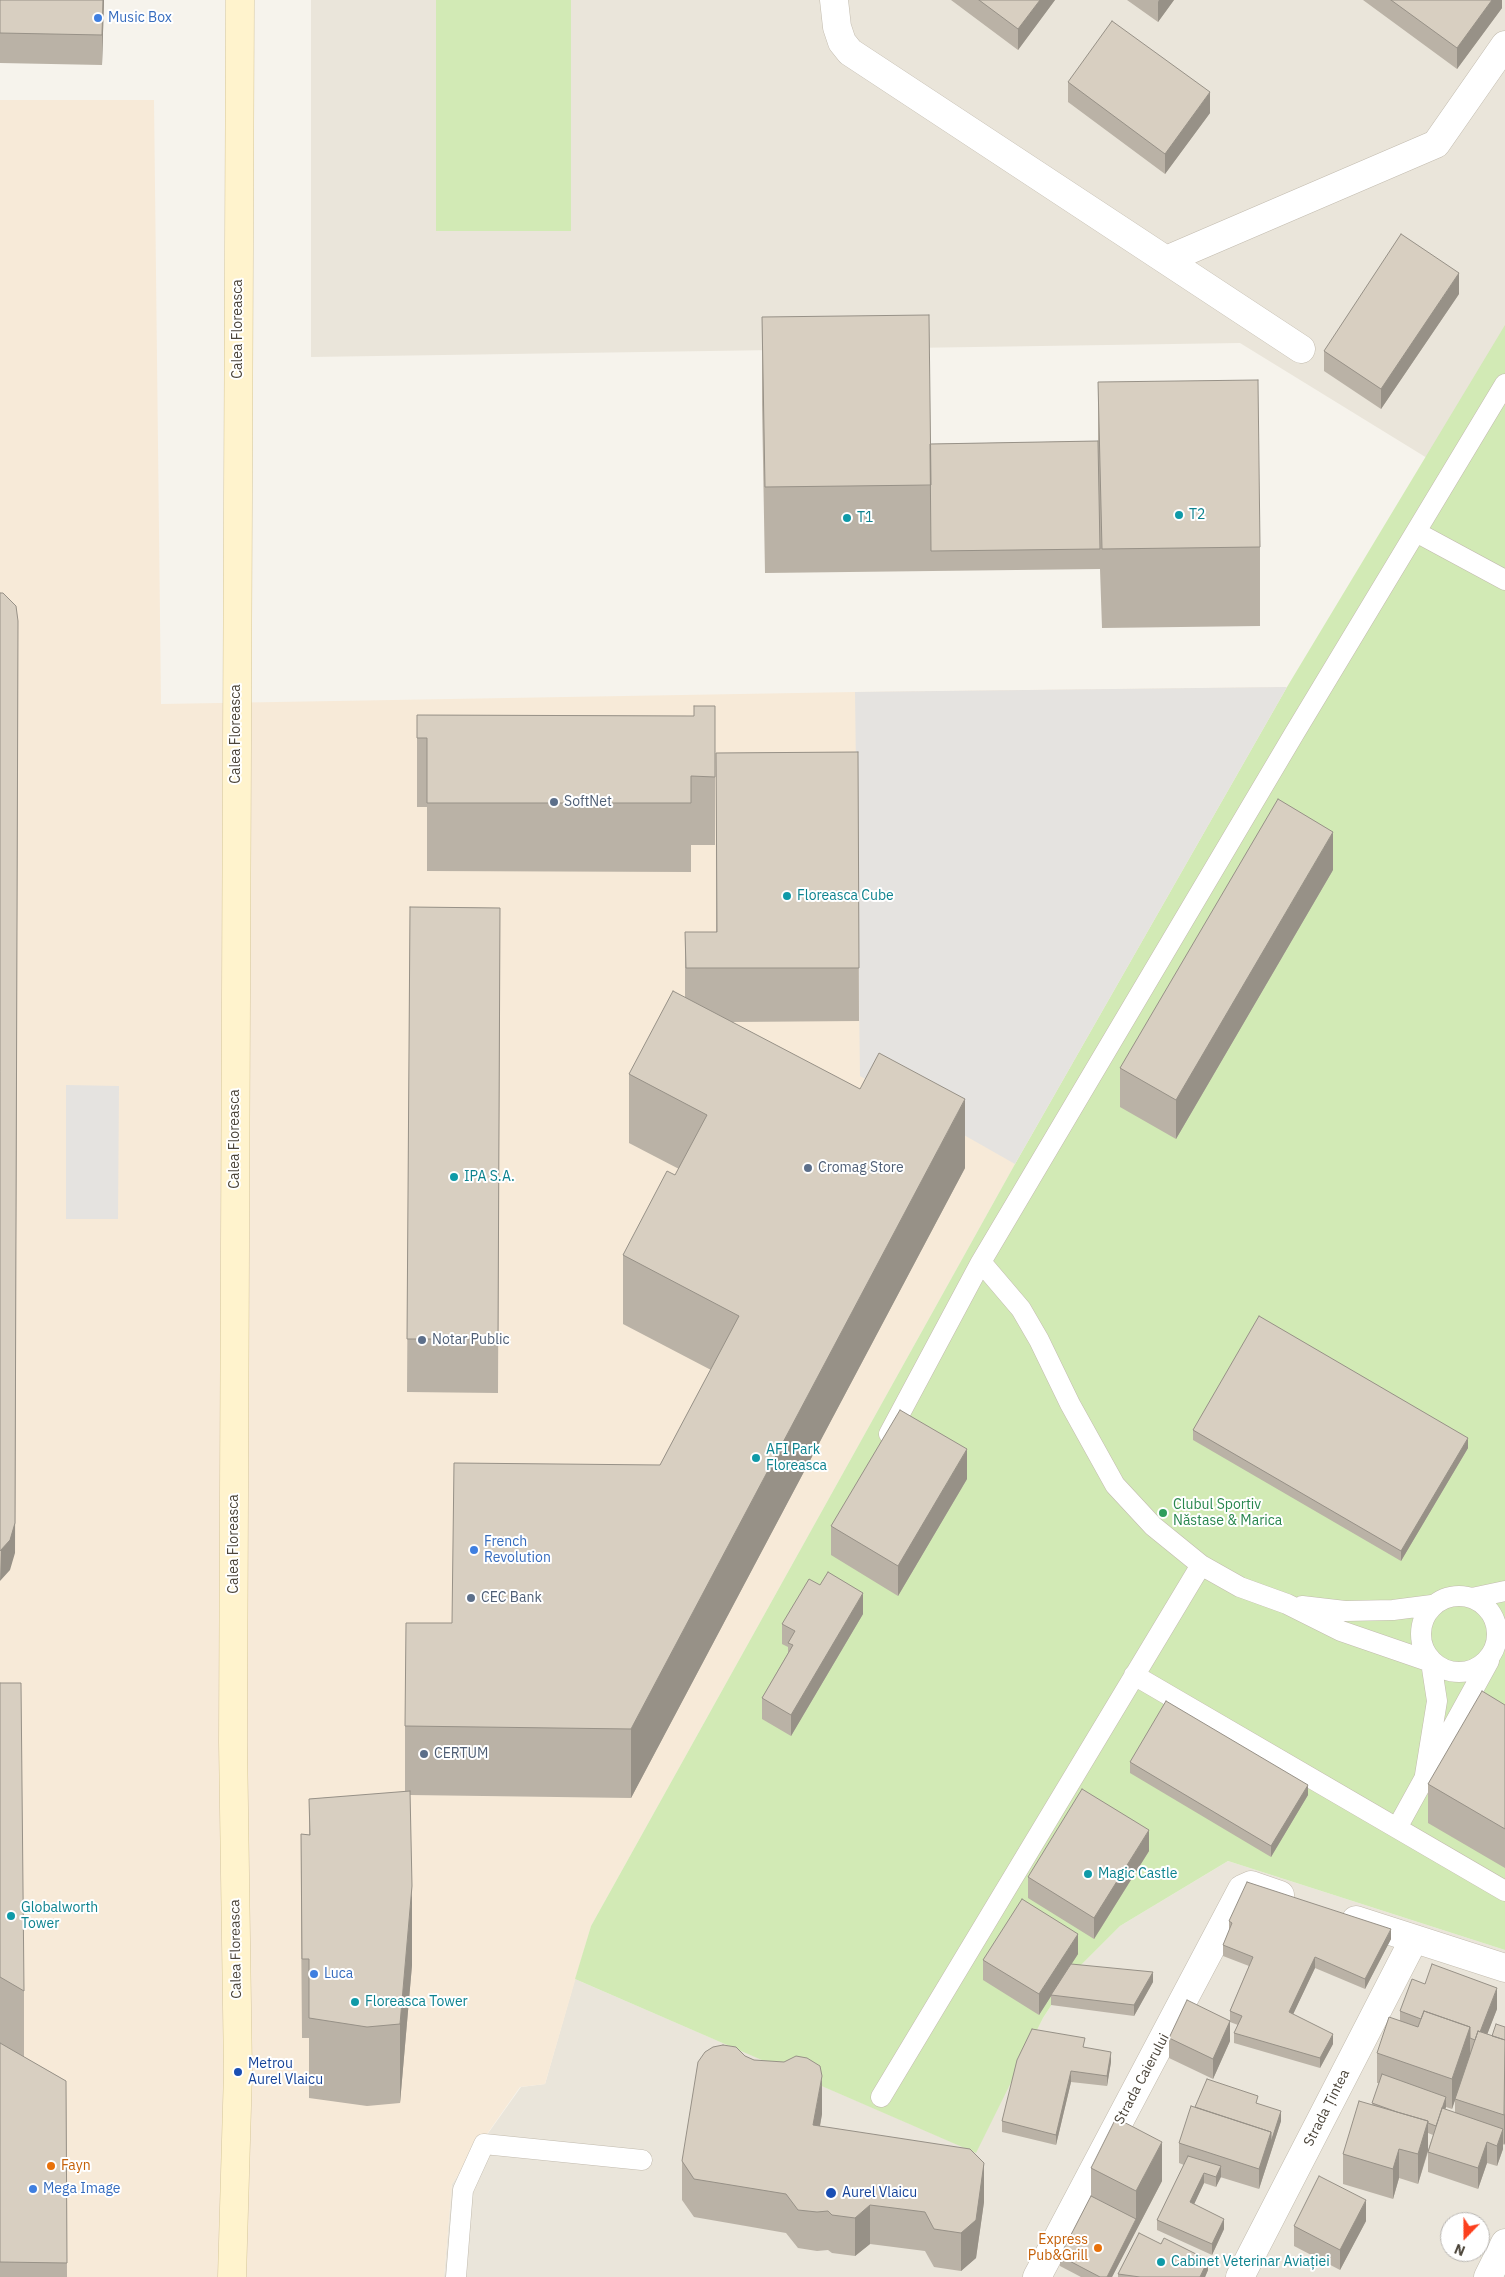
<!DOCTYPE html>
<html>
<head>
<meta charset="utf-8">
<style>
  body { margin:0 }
  #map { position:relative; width:1505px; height:2277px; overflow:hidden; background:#f6f3ec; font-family:"IBM Plex Sans",sans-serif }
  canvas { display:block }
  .north { position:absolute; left:1440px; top:2212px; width:50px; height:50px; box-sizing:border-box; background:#fff; border:1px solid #b7b4b0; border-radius:50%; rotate:202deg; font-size:14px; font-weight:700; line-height:20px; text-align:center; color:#4b4439 }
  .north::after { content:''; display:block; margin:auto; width:18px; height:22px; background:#fc3f1d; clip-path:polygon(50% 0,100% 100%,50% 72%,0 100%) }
</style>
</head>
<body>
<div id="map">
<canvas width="1505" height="2277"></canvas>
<div class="north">N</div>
</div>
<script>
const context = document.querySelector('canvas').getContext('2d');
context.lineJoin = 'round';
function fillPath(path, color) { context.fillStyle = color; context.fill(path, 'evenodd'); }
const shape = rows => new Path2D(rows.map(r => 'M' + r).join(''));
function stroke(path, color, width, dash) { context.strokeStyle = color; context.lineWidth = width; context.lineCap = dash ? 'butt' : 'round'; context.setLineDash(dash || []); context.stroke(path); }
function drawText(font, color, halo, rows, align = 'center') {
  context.font = font + ' "IBM Plex Sans",sans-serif'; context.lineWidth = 4; context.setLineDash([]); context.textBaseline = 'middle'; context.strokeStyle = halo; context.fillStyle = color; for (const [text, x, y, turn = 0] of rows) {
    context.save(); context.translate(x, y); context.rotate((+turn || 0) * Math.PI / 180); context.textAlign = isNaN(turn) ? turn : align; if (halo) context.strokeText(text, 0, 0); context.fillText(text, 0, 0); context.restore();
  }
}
fillPath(shape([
  [311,0,1505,0,1505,327,1427,458,1240,343,311,357],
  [1228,1861,1505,1950,1505,2277,444,2277,452,2184,521,2087,545,2084,575,1979,975,2152,1043,2018,1071,1975,1120,1926],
  [1450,2222,1480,2222,1480,2252,1450,2252]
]), '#eae5da');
fillPath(shape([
  [0,100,154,100,161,704,855,692,1287,687,1015,1164,591,1926,545,2084,520,2087,452,2184,444,2277,0,2277]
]), '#f7ead8');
fillPath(shape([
  [436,0,571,0,571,231,436,231],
  [1505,325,1505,1950,1228,1861,1120,1926,1071,1975,1043,2018,976,2153,575,1979,591,1926,1015,1164,1287,687]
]), '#d2eab5');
fillPath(shape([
  [1287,687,1015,1164,860,1076,855,692],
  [66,1085,119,1086,118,1219,66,1219]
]), '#e5e3e0');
const service = shape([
  [1416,532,1505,580],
  [889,1434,981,1262],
  '1421 1634a38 38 0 1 1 76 0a38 38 0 1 1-76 0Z',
  [1472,1598,1505,1591],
  [1302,1606,1345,1611,1393,1610,1432,1605],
  [1134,1675,1505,1891],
  [1425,1775,1437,1701,1431,1662,1341,1631,1287,1604,1240,1587,1201,1565,1153,1526,1115,1485,1070,1404,1039,1340,1021,1309,981,1262,1294,734,1505,384],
  [1397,1828,1489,1661],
  [881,2097,1201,1565],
  [456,2277,463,2190,484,2144,642,2160]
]);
const minor = shape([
  [834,0,837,27,842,42,850,52,1301,349],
  [1166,260,1436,144,1505,45],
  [1356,1920,1505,1968],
  [1037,2277,1242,1889,1251,1885,1280,1895],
  [1240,2277,1414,1939],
  [1488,2277,1505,2243]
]);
const secondary = shape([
  [232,2277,238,2072,233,1742,240,0]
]);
stroke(service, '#c2bbae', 21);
stroke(minor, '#c2bbae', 29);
stroke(secondary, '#d6c79b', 29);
stroke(service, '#fff', 20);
stroke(minor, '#fff', 28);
stroke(secondary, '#fff3cd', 28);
fillPath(shape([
  [0,0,104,0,102,65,0,63],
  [951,0,1055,0,1018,50],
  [1127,0,1174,0,1158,22],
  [1363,0,1502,0,1502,8,1457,69],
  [1068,82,1210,113,1165,174,1068,102],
  [1459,294,1381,409,1324,371,1324,351],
  [762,317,930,444,1098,441,1098,382,1260,547,1260,626,1102,628,1100,569,765,573,762,404],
  [715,706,715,845,691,845,691,872,427,871,427,807,417,807,417,715,694,716],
  [858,752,859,1021,732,1022,965,1168,631,1798,410,1795,412,1965,400,2103,367,2106,309,2098,309,2038,302,2038,301,1914,301,1834,309,1835,309,1799,405,1792,405,1726,452,1623,660,1465,711,1370,623,1324,623,1255,679,1169,629,1143,629,1074,685,997,685,932,716,932,716,753],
  [1333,870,1176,1139,1120,1107,1120,1068],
  [410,907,500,908,498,1393,407,1392],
  [1193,1430,1468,1448,1401,1561,1193,1440],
  [967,1479,898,1596,831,1555,831,1526],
  [820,1585,863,1614,791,1736,762,1719,762,1698,788,1653,788,1647,782,1644,782,1624],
  [0,1683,24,1991,24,2057,66,2081,67,2277,0,2277],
  [1505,1705,1505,1868,1428,1823,1428,1784],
  [1130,1762,1308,1795,1271,1857,1130,1773],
  [1149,1851,1094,1939,1028,1898,1028,1877],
  [1229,1921,1391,1939,1365,1989,1315,1968,1293,2014,1333,2044,1320,2068,1234,2043,1234,2033,1238,2025,1230,2022,1230,2041,1213,2079,1169,2058,1169,2038,1230,2020,1230,2011,1249,1966,1223,1956,1223,1945,1229,1931],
  [1078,1954,1068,1969,1153,1982,1134,2016,1051,2005,1051,1996,1039,2015,983,1980,983,1960],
  [1497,2009,1487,2034,1492,2036,1505,2027,1505,2143,1504,2145,1503,2144,1503,2149,1497,2166,1487,2163,1478,2189,1428,2172,1428,2152,1418,2184,1399,2178,1393,2199,1343,2184,1343,2154,1372,2105,1379,2083,1377,2083,1377,2053,1400,2021,1400,2011],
  [1458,2090,1455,2099,1455,2113,1445,2109,1446,2107,1452,2109],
  [1428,2133,1433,2135,1428,2150],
  [1085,2047,1111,2062,1107,2086,1071,2082,1056,2145,1002,2132,1002,2121],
  [745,2056,754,2060,822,2114,820,2126,984,2202,976,2258,961,2271,934,2267,925,2251,870,2244,855,2256,832,2253,828,2250,817,2251,798,2248,786,2233,694,2217,682,2200,682,2161],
  [1258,2104,1281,2121,1259,2189,1220,2177,1216,2187,1204,2183,1194,2204,1224,2229,1212,2255,1157,2230,1157,2220,1184,2165,1179,2163,1179,2143,1195,2107],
  [1091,2168,1162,2181,1112,2277,1081,2277,1060,2266,1060,2256,1091,2196],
  [1366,2221,1340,2270,1294,2246,1294,2226],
  [1208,2270,1205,2277,1118,2277,1118,2274]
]), '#bab2a6');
fillPath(shape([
  [103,0,104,0,102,65,102,35],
  [1040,0,1055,0,1018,50,1018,29],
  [1159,0,1174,0,1158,22,1158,2],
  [1492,0,1502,0,1502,8,1457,69,1457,48],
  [1210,92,1210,113,1165,174,1165,154],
  [1459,273,1459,294,1381,409,1381,389],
  [18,621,15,1553,10,1570,0,1581],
  [1333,832,1333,870,1176,1139,1176,1100],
  [965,1099,965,1168,631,1798,631,1729],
  [1468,1438,1468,1448,1401,1561,1401,1551],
  [967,1449,967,1479,898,1596,898,1566],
  [863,1593,863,1614,791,1736,791,1715],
  [1308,1785,1308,1795,1271,1857,1271,1846],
  [1149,1830,1149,1851,1094,1939,1094,1918],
  [412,1886,412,1965,400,2103,400,2024],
  [1391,1929,1391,1939,1365,1989,1365,1979],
  [1078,1934,1078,1954,1039,2015,1039,1994],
  [1315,1957,1315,1968,1289,2023,1289,2012],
  [1153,1972,1153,1982,1134,2016,1134,2005],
  [1497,1988,1497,2009,1477,2061,1477,2040],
  [1230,2021,1230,2041,1213,2079,1213,2059],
  [1470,2027,1470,2057,1452,2109,1452,2079],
  [1333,2034,1333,2044,1320,2068,1320,2058],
  [1111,2052,1111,2062,1107,2086,1107,2076],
  [1071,2071,1071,2082,1056,2145,1056,2135],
  [822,2076,822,2114,813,2164,813,2125],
  [1446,2097,1446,2107,1436,2136,1436,2126],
  [1281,2111,1281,2121,1259,2189,1259,2169,1271,2132],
  [1505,2113,1505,2143,1504,2145,1504,2115],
  [1428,2121,1428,2150,1418,2184,1418,2154],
  [1503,2129,1503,2149,1497,2166,1497,2146],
  [1162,2142,1162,2181,1112,2277,1107,2277,1136,2219,1136,2191],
  [1487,2142,1487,2163,1478,2189,1478,2168],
  [1399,2149,1399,2178,1393,2199,1393,2169],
  [984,2163,984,2202,976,2258,961,2271,961,2233],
  [1221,2166,1221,2177,1216,2187,1216,2177],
  [1204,2173,1204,2183,1190,2213,1190,2202],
  [1366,2200,1366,2221,1340,2270,1340,2250],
  [870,2205,870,2244,855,2256,855,2218],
  [1224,2219,1224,2229,1212,2255,1212,2244],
  [1208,2260,1208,2270,1205,2277,1200,2277]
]), '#979187');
const building = shape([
  [0,0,103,0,102,35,0,33,0,0],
  [979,0,1040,0,1018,29,979,0],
  [1391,0,1492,0,1457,48,1391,0],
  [1112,21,1210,92,1165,154,1068,82,1112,21],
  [1401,234,1459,273,1381,389,1324,351,1401,234],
  [929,315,931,485,765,487,762,317,929,315],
  [1258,380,1260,547,1102,549,1098,382,1258,380],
  [1098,441,1100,549,931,551,930,444,1098,441],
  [0,593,3,593,16,606,18,621,15,1523,10,1540,0,1551,0,593],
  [694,706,715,706,715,777,691,776,691,803,427,803,427,738,417,738,417,715,694,716,694,706],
  [858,752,859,968,686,968,685,932,717,932,716,753,858,752],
  [1278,799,1333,832,1176,1100,1120,1068,1278,799],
  [410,907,500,908,498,1339,407,1339,410,907],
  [673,991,860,1089,879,1053,965,1099,631,1729,405,1726,406,1623,452,1623,454,1463,660,1465,739,1316,623,1255,667,1171,675,1175,707,1115,629,1074,673,991],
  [1259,1316,1468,1438,1401,1551,1193,1430,1259,1316],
  [900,1410,967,1449,898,1566,831,1526,900,1410],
  [828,1572,863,1593,791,1715,762,1698,793,1645,788,1643,795,1631,782,1624,809,1579,820,1585,828,1572],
  [0,1683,21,1683,24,1991,0,1977,0,1683],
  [1482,1691,1505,1705,1505,1829,1428,1784,1482,1691],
  [1166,1701,1308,1785,1271,1846,1130,1762,1166,1701],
  [1082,1789,1149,1830,1094,1918,1028,1877,1082,1789],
  [410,1791,412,1886,400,2024,367,2027,309,2018,309,1959,302,1959,301,1834,310,1835,309,1799,410,1791],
  [1247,1882,1391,1929,1365,1979,1315,1957,1289,2012,1333,2034,1320,2058,1234,2033,1242,2016,1230,2011,1253,1957,1223,1945,1232,1923,1229,1921,1247,1882],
  [1022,1899,1078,1934,1039,1994,983,1960,1022,1899],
  [1071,1964,1153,1972,1134,2005,1051,1995,1071,1964],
  [1432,1964,1497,1988,1480,2032,1478,2031,1475,2040,1470,2038,1470,2027,1424,2011,1421,2019,1400,2011,1412,1979,1425,1984,1432,1964],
  [1187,2000,1230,2021,1213,2059,1169,2038,1187,2000],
  [1424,2011,1470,2027,1452,2079,1377,2053,1389,2017,1418,2027,1424,2011],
  [1496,2024,1505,2027,1505,2040,1492,2036,1496,2024],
  [1032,2029,1085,2038,1083,2047,1111,2052,1107,2076,1071,2071,1056,2135,1002,2121,1017,2060,1032,2029],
  [1478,2031,1505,2040,1504,2115,1455,2099,1478,2031],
  [0,2043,66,2081,67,2263,0,2262,0,2043],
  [723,2045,736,2047,745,2056,754,2060,784,2062,796,2056,807,2058,820,2066,822,2076,813,2125,970,2149,984,2163,976,2220,961,2233,934,2229,925,2212,870,2205,855,2218,832,2215,828,2211,817,2212,798,2210,786,2194,694,2179,682,2161,698,2062,705,2052,713,2047,723,2045],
  [1382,2074,1446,2097,1436,2126,1428,2123,1428,2121,1397,2112,1372,2103,1382,2074],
  [1207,2079,1258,2096,1256,2103,1281,2111,1271,2142,1271,2132,1195,2107,1207,2079],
  [1359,2101,1428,2121,1418,2154,1399,2149,1393,2169,1343,2154,1359,2101],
  [1191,2106,1271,2132,1259,2169,1179,2143,1191,2106],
  [1442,2108,1503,2129,1497,2146,1487,2142,1478,2168,1428,2152,1442,2108],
  [1116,2118,1162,2142,1136,2191,1091,2168,1116,2118],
  [1188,2156,1221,2166,1216,2177,1204,2173,1190,2202,1224,2219,1212,2244,1157,2220,1188,2156],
  [1319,2176,1366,2200,1340,2250,1294,2226,1319,2176],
  [1091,2196,1136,2219,1107,2277,1100,2277,1060,2256,1091,2196],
  [1139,2233,1161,2244,1164,2238,1208,2260,1200,2277,1140,2277,1118,2274,1139,2233]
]);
fillPath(building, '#d8cfc1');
stroke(building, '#979187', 1);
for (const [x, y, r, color] of [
  [98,18,5,"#3f7fe0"],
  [1179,515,5,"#0f9aa8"],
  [847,518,5,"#0f9aa8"],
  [554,802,5,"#5c6f8a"],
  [787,896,5,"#0f9aa8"],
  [808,1168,5,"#5c6f8a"],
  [454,1177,5,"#0f9aa8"],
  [422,1340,5,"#5c6f8a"],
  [756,1458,5,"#0f9aa8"],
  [1163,1513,5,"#2e9e5b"],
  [474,1550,5,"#3f7fe0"],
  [471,1598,5,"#5c6f8a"],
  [424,1754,5,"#5c6f8a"],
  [1088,1874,5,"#0f9aa8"],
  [11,1916,5,"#0f9aa8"],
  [314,1974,5,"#3f7fe0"],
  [355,2002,5,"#0f9aa8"],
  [238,2072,5,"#1a4fb4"],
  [51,2166,5,"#e8710a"],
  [33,2189,5,"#3f7fe0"],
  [831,2193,6,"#1a4fb4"],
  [1098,2248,5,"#e8710a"],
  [1161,2262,5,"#0f9aa8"]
]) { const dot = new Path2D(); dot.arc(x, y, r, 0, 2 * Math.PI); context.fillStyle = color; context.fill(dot); stroke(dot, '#fff', 2); }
drawText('14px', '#366cbe', '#fff', [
  ["Music Box",108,18],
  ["French",484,1542],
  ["Revolution",484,1558],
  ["Luca",324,1974],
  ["Mega Image",43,2189]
], 'left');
drawText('14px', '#4b4439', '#fff', [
  ["Calea Floreasca",238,329,-90],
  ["Calea Floreasca",236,734,-90],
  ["Calea Floreasca",235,1139,-90],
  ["Calea Floreasca",234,1544,-90],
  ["Calea Floreasca",236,1949,-91],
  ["Strada Caierului",1142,2079,-62],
  ["Strada Țintea",1327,2108,-63]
]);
drawText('14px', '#0d838f', '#fff', [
  ["T2",1189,515],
  ["T1",857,518],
  ["Floreasca Cube",797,896],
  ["IPA S.A.",464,1177],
  ["AFI Park",766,1450],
  ["Floreasca",766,1466],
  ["Magic Castle",1098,1874],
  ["Globalworth",21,1908],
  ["Tower",21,1924],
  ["Floreasca Tower",365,2002],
  ["Cabinet Veterinar Aviației",1171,2262]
], 'left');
drawText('14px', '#4e5e75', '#fff', [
  ["SoftNet",564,802],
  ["Cromag Store",818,1168],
  ["Notar Public",432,1340],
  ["CEC Bank",481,1598],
  ["CERTUM",434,1754]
], 'left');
drawText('14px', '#27864d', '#fff', [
  ["Clubul Sportiv",1173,1505],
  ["Năstase & Marica",1173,1521]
], 'left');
drawText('14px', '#164399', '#fff', [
  ["Metrou",248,2064],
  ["Aurel Vlaicu",248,2080],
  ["Aurel Vlaicu",842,2193]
], 'left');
drawText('14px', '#c56008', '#fff', [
  ["Fayn",61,2166],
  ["Express",1088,2240,"right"],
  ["Pub&Grill",1088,2256,"right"]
], 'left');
</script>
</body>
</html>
